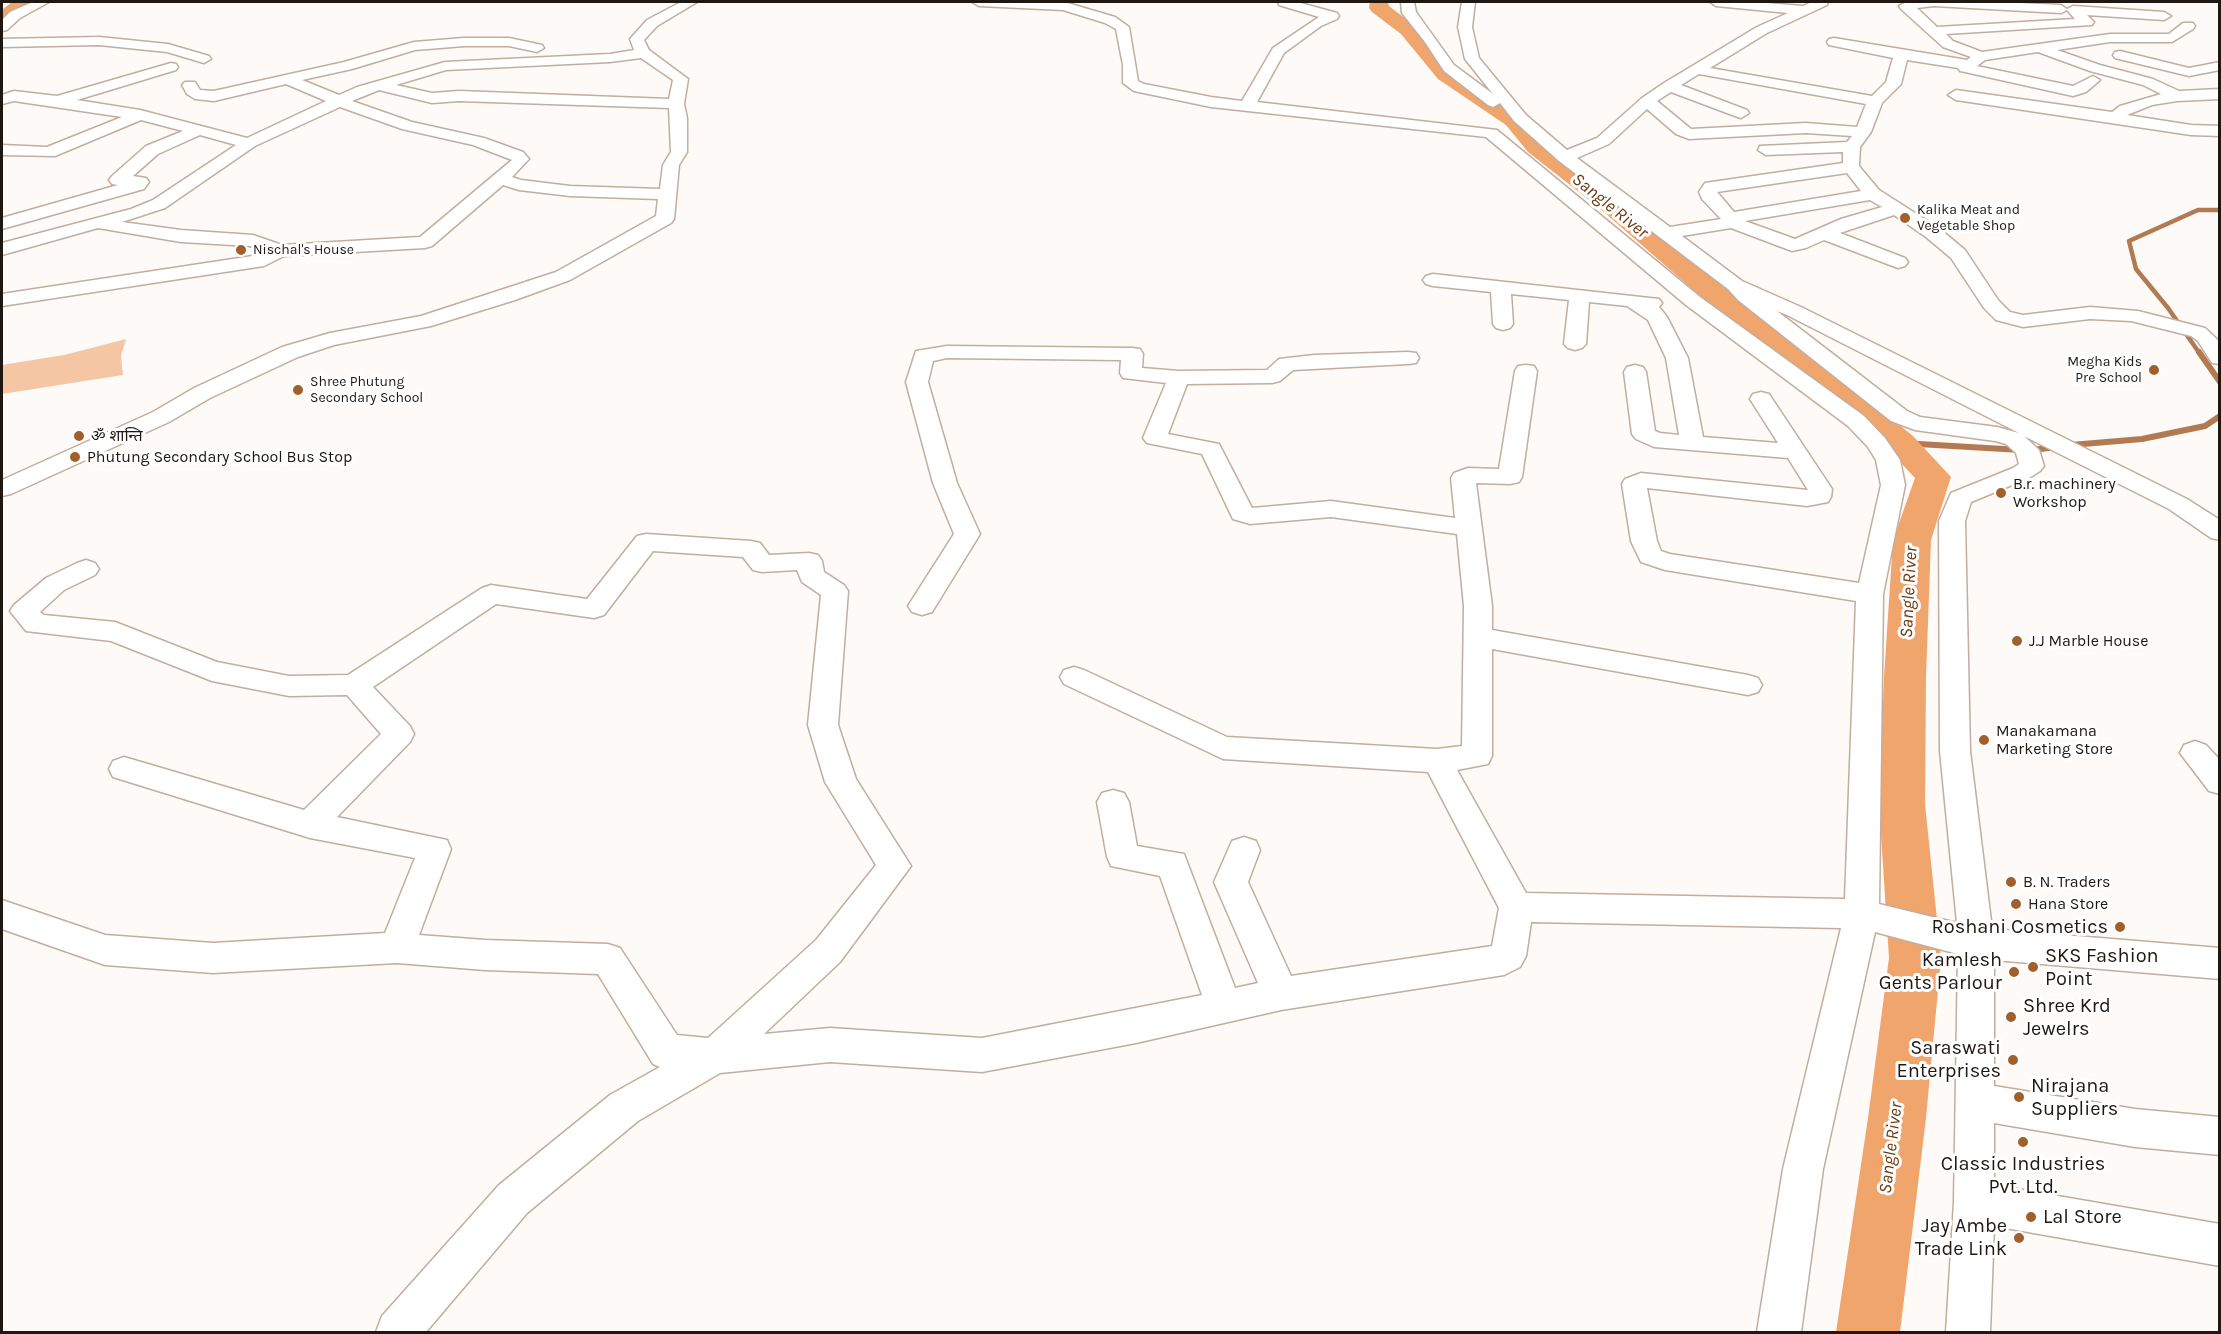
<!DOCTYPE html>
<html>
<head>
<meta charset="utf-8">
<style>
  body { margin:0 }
  #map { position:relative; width:2221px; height:1334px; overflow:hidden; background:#fefaf7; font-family:Karla,sans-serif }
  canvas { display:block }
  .frame { position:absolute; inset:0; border:3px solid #1f1712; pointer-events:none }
</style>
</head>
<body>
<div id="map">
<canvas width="2221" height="1334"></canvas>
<div class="frame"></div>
</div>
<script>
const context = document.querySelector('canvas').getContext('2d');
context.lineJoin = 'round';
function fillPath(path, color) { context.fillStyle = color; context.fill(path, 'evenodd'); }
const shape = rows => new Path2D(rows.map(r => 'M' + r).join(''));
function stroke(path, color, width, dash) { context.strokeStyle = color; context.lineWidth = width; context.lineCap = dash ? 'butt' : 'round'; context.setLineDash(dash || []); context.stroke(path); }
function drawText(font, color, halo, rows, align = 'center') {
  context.font = font + ' Karla,"Noto Sans Devanagari",sans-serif'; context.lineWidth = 6; context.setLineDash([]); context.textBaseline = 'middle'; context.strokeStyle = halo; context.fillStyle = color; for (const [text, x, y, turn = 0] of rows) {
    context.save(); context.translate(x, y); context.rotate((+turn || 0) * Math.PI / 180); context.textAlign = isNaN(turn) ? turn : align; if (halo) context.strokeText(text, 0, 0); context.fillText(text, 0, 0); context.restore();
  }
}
fillPath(shape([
  [126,339,121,356,123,375,2,394,2,365,64,355]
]), '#f5c6a4');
stroke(shape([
  [2200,354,2168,308,2136,269,2129,241,2198,210,2220,210]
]), '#b17a52', 4.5);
stroke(shape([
  [2199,352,2220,382],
  [1901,443,2021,450],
  [2071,445,2142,439,2205,426,2220,416],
  [2032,450,2057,447]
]), '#b17a52', 6);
fillPath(shape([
  [12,2,40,2,9,23,2,25,2,10,12,2],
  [1370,2,1388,2,1389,6,1415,26,1454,69,1522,115,1546,142,1615,194,1726,289,1763,315,1913,436,1951,477,1931,540,1926,677,1925,804,1941,958,1926,1118,1900,1332,1836,1332,1868,1118,1889,958,1879,804,1884,677,1893,540,1915,478,1889,450,1741,327,1706,301,1597,206,1528,152,1506,125,1438,79,1401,34,1372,12,1369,8,1370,2]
]), '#f0a56d');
const minor = shape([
  [33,2,49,2,20,18,7,30,2,31,2,20,10,12,33,2],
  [681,2,697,2,657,26,644,40,649,50,688,79,684,104,687,118,687,152,679,165,674,219,671,223,570,280,515,300,431,326,334,345,298,357,210,398,169,422,11,494,2,496,2,480,153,412,194,388,282,347,330,333,421,316,556,272,656,216,658,199,570,196,519,190,503,185,432,246,425,248,284,256,264,266,2,306,2,294,259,255,265,252,250,246,181,242,98,228,2,255,2,243,131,209,153,200,236,145,200,135,158,154,133,176,146,178,149,182,144,189,2,229,2,218,118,185,112,184,109,180,112,176,146,146,183,131,141,120,55,156,2,155,2,145,47,147,122,117,14,101,2,104,2,95,14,91,57,96,171,63,176,64,178,67,176,70,77,100,140,110,247,138,326,101,286,84,214,101,195,99,187,94,182,85,185,82,195,82,200,90,214,91,344,62,414,42,464,38,509,38,542,45,544,48,537,52,509,46,464,46,415,50,352,69,302,80,339,95,357,87,445,62,610,54,634,50,630,39,647,20,681,2],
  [641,58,673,80,669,99,459,91,432,93,396,85,446,70,610,62,641,58],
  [379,90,432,103,459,101,669,108,671,152,663,165,660,189,570,186,521,180,512,177,529,159,523,152,484,138,412,122,352,101,379,90],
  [340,107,402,129,473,145,512,160,420,237,282,245,253,235,181,230,122,222,165,208,255,146,340,107],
  [972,2,1064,2,1115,17,1129,27,1138,81,1144,84,1211,97,1242,101,1273,48,1319,17,1279,5,1278,2,1297,2,1337,13,1339,16,1337,19,1321,26,1284,53,1257,102,1497,130,1700,297,1864,416,1885,438,1900,460,1905,485,1883,594,1879,904,1957,923,1940,751,1939,521,1951,493,2013,468,2019,464,2016,453,2006,444,1995,441,1915,430,1891,421,1738,300,1728,289,1559,161,1514,121,1500,103,1493,107,1488,105,1444,71,1425,42,1402,13,1401,2,1414,2,1416,12,1454,65,1493,94,1465,59,1458,27,1462,2,1475,2,1472,27,1479,58,1526,115,1567,150,1597,138,1642,98,1664,83,1757,27,1788,13,1716,6,1710,2,1754,2,1803,6,1812,2,1828,2,1827,5,1767,33,1710,68,1872,96,1886,82,1893,58,1829,45,1827,42,1829,39,1834,38,1967,60,1971,57,1943,47,1901,9,1899,6,1906,2,1997,2,2061,5,2067,9,2073,6,2164,12,2171,16,2164,20,2087,15,2094,22,2092,25,1946,34,1953,41,1982,52,2110,34,2169,34,2183,23,2193,23,2195,26,2193,29,2172,42,2110,42,2057,50,2100,65,2153,79,2179,91,2220,89,2220,99,2177,101,2152,105,2127,115,2191,125,2220,126,2220,136,2191,135,1956,100,1948,95,1956,90,2112,112,2120,106,2161,94,2143,85,2090,71,2038,52,1985,60,1977,66,2073,86,2093,76,2100,80,2086,92,2073,96,1965,72,1960,71,1958,68,1907,60,1901,84,1882,103,1871,132,1860,147,1859,166,1879,190,1940,229,1965,250,1998,300,2010,312,2023,315,2090,307,2138,311,2205,328,2220,342,2220,364,2212,363,2198,341,2191,336,2131,321,2090,319,2023,327,1996,320,1984,308,1951,258,1926,237,1894,215,1840,233,1905,258,1908,262,1905,266,1898,268,1824,240,1806,248,1792,251,1731,228,1682,236,1742,281,1801,307,2187,499,2220,520,2220,540,2211,538,2169,509,2024,436,2039,450,2044,466,2040,471,2029,478,1971,502,1965,521,1970,751,1992,929,2220,948,2220,979,1994,960,1994,1086,2135,1109,2220,1117,2220,1155,2135,1147,1994,1123,1994,1185,2220,1224,2220,1266,1994,1226,1990,1332,1946,1332,1954,1202,1958,954,1875,932,1823,1169,1801,1332,1757,1332,1783,1169,1841,928,1531,922,1526,956,1520,967,1504,975,1281,1010,1136,1043,982,1072,830,1062,720,1073,638,1121,527,1213,426,1332,376,1332,382,1316,499,1185,610,1095,660,1067,653,1064,598,974,485,970,397,963,213,973,105,965,2,929,2,900,105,935,213,943,385,933,415,858,310,838,113,777,109,769,113,761,124,757,304,810,381,734,347,695,289,696,212,681,111,641,26,631,10,611,14,605,46,578,77,563,86,560,95,563,99,569,95,575,64,590,40,612,44,615,115,622,217,662,289,676,348,675,482,588,491,585,587,599,637,536,646,534,751,541,760,543,769,555,809,553,818,555,822,561,824,572,844,585,848,591,838,725,856,779,911,866,840,962,764,1034,830,1028,982,1038,1202,995,1160,876,1111,866,1107,857,1097,802,1102,793,1113,790,1124,793,1129,802,1137,846,1184,854,1235,988,1258,983,1214,882,1232,841,1244,837,1256,841,1260,850,1248,882,1291,976,1492,946,1499,908,1428,772,1223,759,1064,684,1060,677,1064,670,1074,667,1084,670,1227,737,1437,749,1462,746,1464,606,1457,534,1331,517,1250,524,1233,519,1202,454,1147,443,1143,438,1166,383,1123,378,1120,373,1121,360,947,358,933,361,928,382,957,483,980,534,932,612,922,615,912,612,908,606,954,534,933,483,906,382,916,351,947,346,1132,348,1140,349,1143,354,1142,368,1179,371,1267,370,1279,359,1314,355,1408,352,1416,353,1419,358,1416,363,1408,364,1293,370,1280,381,1272,383,1187,384,1168,434,1219,444,1252,508,1331,501,1455,518,1451,478,1454,473,1468,468,1499,469,1515,371,1518,366,1526,365,1534,366,1537,371,1522,477,1519,482,1510,484,1476,483,1492,606,1492,630,1748,675,1758,678,1762,685,1758,692,1748,695,1492,649,1492,756,1488,764,1457,770,1526,893,1845,899,1856,601,1665,570,1641,562,1631,541,1622,484,1625,479,1641,473,1808,490,1788,458,1654,447,1636,439,1632,434,1624,372,1627,367,1635,365,1643,367,1646,372,1655,431,1660,433,1679,435,1666,358,1648,320,1627,306,1589,302,1586,344,1582,348,1575,350,1568,348,1564,344,1569,300,1511,294,1513,324,1510,328,1503,330,1496,328,1493,324,1491,292,1433,286,1426,284,1423,280,1426,276,1433,274,1659,299,1662,303,1659,307,1667,317,1688,358,1703,437,1778,443,1750,399,1753,394,1761,392,1769,394,1832,489,1831,497,1828,502,1807,506,1647,488,1657,541,1661,551,1670,554,1859,583,1881,485,1876,460,1868,447,1848,426,1686,305,1486,137,1211,107,1134,91,1123,83,1123,65,1116,29,1105,23,1063,10,979,6,972,2],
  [1934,6,2061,13,2067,10,2075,19,1937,27,1917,8,1934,6],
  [1699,74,1866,104,1857,127,1806,123,1691,129,1657,101,1671,92,1735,116,1741,118,1749,113,1747,110,1681,85,1699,74],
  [1647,109,1676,134,1689,139,1806,133,1852,136,1847,142,1760,146,1758,150,1766,155,1843,152,1843,163,1705,183,1699,192,1702,199,1721,219,1670,227,1577,158,1609,144,1647,109],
  [1847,173,1861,191,1734,212,1717,192,1847,173],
  [1870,200,1882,207,1841,219,1795,239,1745,221,1870,200],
  [1777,311,1787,315,2019,433,1997,427,1920,417,1907,411,1777,311],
  [653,551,743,557,753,570,762,572,797,570,802,582,821,595,808,725,825,782,876,865,816,940,708,1038,677,1035,620,948,608,944,485,940,419,935,451,849,447,840,337,817,410,742,414,734,410,726,373,687,496,604,594,618,604,615,653,551],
  [99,37,168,44,209,56,211,59,204,63,167,52,99,45,2,47,2,39,99,37],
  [2120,51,2189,68,2220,62,2220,70,2189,76,2115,58,2113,55,2115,52,2120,51],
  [2195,741,2206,745,2220,760,2220,794,2209,791,2180,753,2184,745,2195,741]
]);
stroke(minor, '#c2ad9e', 3);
fillPath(minor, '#fff');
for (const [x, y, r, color] of [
  [1905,218,6,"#a1602b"],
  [241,250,6,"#a1602b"],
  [2154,370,6,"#a1602b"],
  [298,390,6,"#a1602b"],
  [79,436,6,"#a1602b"],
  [75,457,6,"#a1602b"],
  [2001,493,6,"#a1602b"],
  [2017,641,6,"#a1602b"],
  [1984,740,6,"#a1602b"],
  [2011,882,6,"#a1602b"],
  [2016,904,6,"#a1602b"],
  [2120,927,6,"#a1602b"],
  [2033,967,6,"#a1602b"],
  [2014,972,6,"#a1602b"],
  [2011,1017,6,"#a1602b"],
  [2013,1060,6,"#a1602b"],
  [2019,1097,6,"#a1602b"],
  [2023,1142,6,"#a1602b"],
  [2031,1217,6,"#a1602b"],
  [2019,1238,6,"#a1602b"]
]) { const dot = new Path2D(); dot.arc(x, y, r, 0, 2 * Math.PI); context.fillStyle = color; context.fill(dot); stroke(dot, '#fff', 2); }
drawText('14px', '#1f1712', '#fff', [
  ["Kalika Meat and",1917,210],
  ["Vegetable Shop",1917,226],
  ["Nischal's House",253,250],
  ["Megha Kids",2142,362,"right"],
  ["Pre School",2142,378,"right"],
  ["Shree Phutung",310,382],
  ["Secondary School",310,398]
], 'left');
drawText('16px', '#1f1712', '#fff', [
  ["ॐ शान्ति",91,436],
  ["Phutung Secondary School Bus Stop",87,457],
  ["B.r. machinery",2013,484],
  ["Workshop",2013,502],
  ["J.J Marble House",2029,641],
  ["Manakamana",1996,731],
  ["Marketing Store",1996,749],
  ["B. N. Traders",2023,882],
  ["Hana Store",2028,904]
], 'left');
drawText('italic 18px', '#6a3a10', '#fff', [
  ["Sangle River",1610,206,39],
  ["Sangle River",1909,592,-87],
  ["Sangle River",1891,1148,-83]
]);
drawText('20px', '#1f1712', '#fff', [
  ["Roshani Cosmetics",2108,927],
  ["SKS Fashion",2045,956,"left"],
  ["Point",2045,979,"left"],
  ["Kamlesh",2002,960],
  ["Gents Parlour",2002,983],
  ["Shree Krd",2023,1006,"left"],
  ["Jewelrs",2023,1029,"left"],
  ["Saraswati",2001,1048],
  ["Enterprises",2001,1071],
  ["Nirajana",2031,1086,"left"],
  ["Suppliers",2031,1109,"left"],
  ["Classic Industries",2023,1164,"center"],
  ["Pvt. Ltd.",2023,1187,"center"],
  ["Lal Store",2043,1217,"left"],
  ["Jay Ambe",2007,1226],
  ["Trade Link",2007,1249]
], 'right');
</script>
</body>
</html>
